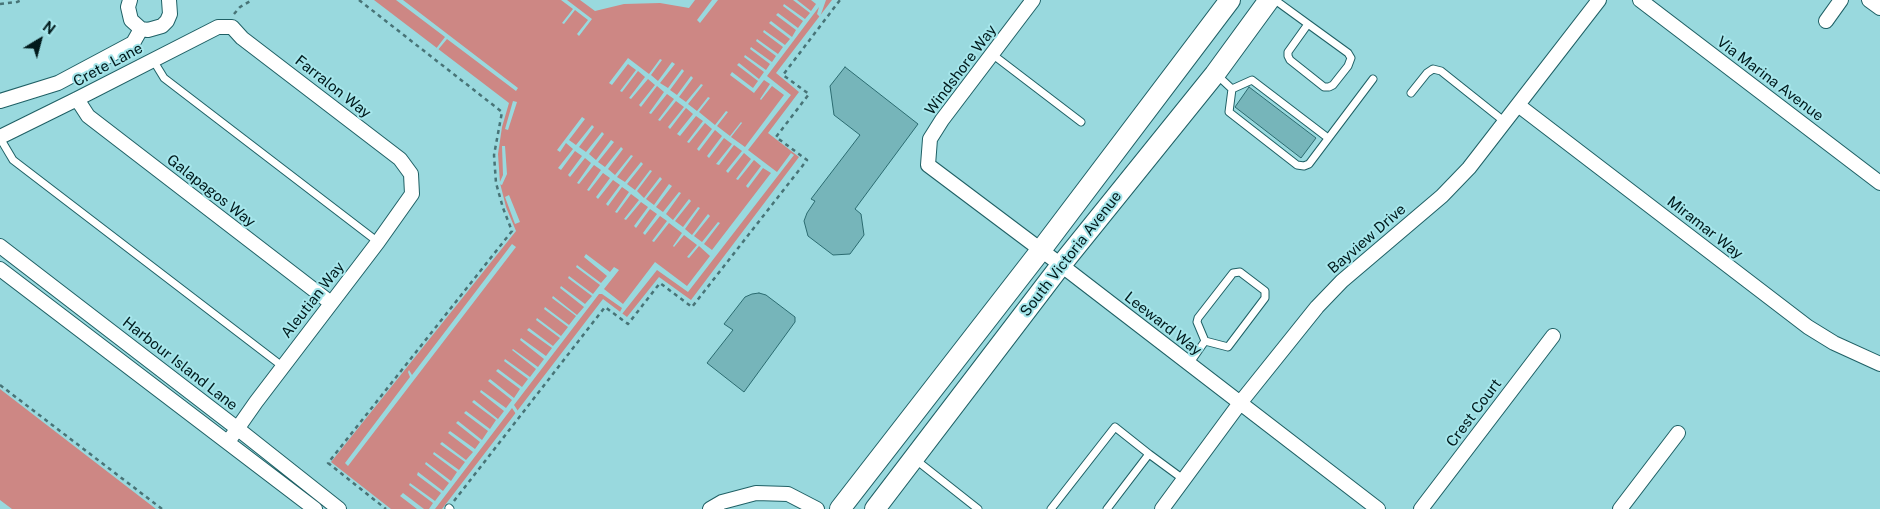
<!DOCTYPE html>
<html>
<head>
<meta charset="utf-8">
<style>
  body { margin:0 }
  #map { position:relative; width:1880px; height:509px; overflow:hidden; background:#99d9de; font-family:"Public Sans",sans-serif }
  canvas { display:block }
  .north { position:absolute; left:15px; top:15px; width:50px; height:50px; -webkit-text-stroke:4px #a6e6eb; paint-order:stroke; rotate:37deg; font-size:14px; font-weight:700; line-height:20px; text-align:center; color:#011a1c }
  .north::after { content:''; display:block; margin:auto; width:18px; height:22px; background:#011a1c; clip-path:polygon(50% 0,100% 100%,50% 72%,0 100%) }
</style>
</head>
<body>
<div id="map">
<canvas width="1880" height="509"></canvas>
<div class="north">N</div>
</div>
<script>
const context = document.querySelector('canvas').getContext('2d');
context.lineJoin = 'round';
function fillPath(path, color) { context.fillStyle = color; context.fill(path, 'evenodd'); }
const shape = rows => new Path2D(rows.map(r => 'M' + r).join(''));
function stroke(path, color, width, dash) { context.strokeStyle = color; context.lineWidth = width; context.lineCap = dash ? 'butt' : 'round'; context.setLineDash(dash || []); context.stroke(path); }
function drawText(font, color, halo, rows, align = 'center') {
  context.font = font + ' "Public Sans",sans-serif'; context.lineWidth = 4; context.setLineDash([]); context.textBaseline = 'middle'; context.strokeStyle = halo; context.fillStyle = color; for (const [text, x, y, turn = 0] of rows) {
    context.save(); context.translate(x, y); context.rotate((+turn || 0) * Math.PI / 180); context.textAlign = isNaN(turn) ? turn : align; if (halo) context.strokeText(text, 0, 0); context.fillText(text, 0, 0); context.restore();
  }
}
fillPath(shape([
  [374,0,580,0,595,11,624,4,660,3,689,8,695,0,832,0,776,73,799,92,768,133,799,157,691,300,659,277,627,317,603,299,442,509,391,509,331,462,516,231,506,207,500,183,498,154,502,127,509,103],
  [0,389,156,509,12,509,0,500]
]), '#cd8784');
fillPath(shape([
  [396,0,403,0,518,88,516,91,447,39,437,51,435,50,445,37],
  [561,0,567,0,592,19,579,36,577,34,588,20,575,10,564,24,562,23,573,9],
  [712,0,718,0,700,23,697,20],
  [793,0,797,0,811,11,816,4,811,0,826,0,820,17,817,14,819,7,767,76,791,95,748,150,777,172,791,153,794,155,688,292,657,270,622,314,620,312,622,308,602,294,599,294,514,405,518,411,516,414,512,408,435,509,429,509,433,503,409,485,410,483,435,501,441,493,417,475,418,472,443,491,449,483,425,464,426,462,451,481,457,472,433,454,434,452,459,470,465,462,440,444,442,442,466,460,473,452,448,433,450,431,475,449,480,442,456,423,458,421,482,440,488,431,464,413,466,411,490,429,496,420,472,402,474,400,498,419,504,411,480,392,481,390,506,408,512,400,488,381,490,379,514,398,520,389,496,371,498,369,522,387,528,379,504,361,505,359,530,377,536,369,512,350,513,349,538,367,544,359,520,340,521,338,546,356,552,348,527,330,529,328,553,346,560,338,536,320,537,318,561,336,568,327,544,309,545,307,569,325,576,316,552,298,553,296,577,315,584,307,560,288,561,286,585,304,592,296,568,278,569,276,593,294,600,285,576,267,577,265,601,283,607,276,584,257,586,254,610,272,614,267,619,270,604,289,623,304,655,262,687,286,710,256,699,246,689,258,687,257,697,245,684,235,674,247,673,246,682,233,669,223,654,242,652,241,667,221,660,216,645,235,643,233,657,214,650,209,636,228,634,226,648,207,641,202,626,220,624,219,639,200,631,194,617,213,615,212,629,192,622,187,608,206,606,204,620,185,613,180,598,199,596,197,610,178,603,173,589,191,587,190,601,170,594,165,579,184,577,183,591,163,585,158,570,177,568,175,582,156,575,151,561,170,558,168,573,149,566,143,560,152,557,150,582,117,585,119,569,140,576,145,592,125,594,127,579,147,586,152,602,132,604,134,589,154,596,160,611,140,614,142,598,162,605,167,621,147,623,149,608,169,615,175,631,155,633,156,617,177,625,182,641,162,643,164,627,184,635,190,650,170,652,171,637,191,644,198,660,177,662,179,646,199,654,205,669,184,672,186,656,207,663,212,679,192,681,193,666,214,673,220,689,199,691,201,675,221,683,227,698,207,700,208,685,229,692,235,708,214,710,216,694,236,702,242,718,222,720,223,704,244,712,250,771,173,763,168,748,188,746,186,761,166,754,160,738,180,736,179,751,159,744,153,728,173,726,171,742,151,734,145,719,165,716,164,732,144,724,138,709,158,707,156,722,136,715,130,699,151,697,149,712,129,705,123,689,143,687,142,703,121,696,116,680,136,677,134,693,114,686,108,670,129,668,127,684,107,676,101,660,121,658,120,674,99,667,94,651,114,649,113,664,92,657,86,641,107,639,105,655,85,648,79,631,99,629,98,645,77,638,71,622,92,620,91,636,70,628,64,612,85,609,83,628,58,649,74,660,59,662,60,651,75,658,81,672,62,675,64,660,83,668,88,682,69,684,71,670,90,677,95,691,76,693,78,679,97,686,102,701,84,703,85,688,104,697,111,708,97,710,98,699,112,715,125,726,111,728,112,717,126,730,136,741,122,742,123,731,137,745,147,784,95,772,86,761,100,760,99,770,84,764,80,754,93,730,75,732,72,753,88,758,81,737,65,739,63,759,79,764,72,744,57,745,55,766,70,770,64,750,49,751,47,772,62,776,56,756,41,757,39,778,54,783,47,763,32,764,30,785,45,790,39,769,23,771,21,792,37,796,30,776,15,778,13,798,28,803,21,783,6,784,4,805,19,810,13],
  [513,101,517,102,508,130,505,129],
  [502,146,505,146,507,174,502,185,499,184,503,175],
  [509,195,520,222,515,224,505,197],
  [512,244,516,247,348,466,345,463,410,377,408,372,409,370,412,375],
  [403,493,424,509,417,509,400,496]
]), '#99d9de');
const building = shape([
  [845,67,918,124,855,209,861,214,864,235,850,254,833,255,808,236,804,221,807,213,815,201,811,199,860,135,834,115,830,86,845,67],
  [1249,87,1316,138,1301,158,1235,107,1249,87],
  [759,293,766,295,795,317,795,322,744,392,707,363,733,330,724,324,745,297,752,294,759,293]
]);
fillPath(building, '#76b5ba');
stroke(building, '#2b6b70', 1);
const service = shape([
  [1275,0,1308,24,1348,53,1351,58,1348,66,1333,85,1329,87,1324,87,1290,60,1288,56,1288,52,1308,24],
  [992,54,1081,122],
  [153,60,164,78,378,242],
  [1216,74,1232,89,1229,112,1297,165,1304,166,1309,164,1373,79],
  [1232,89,1252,80,1328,138],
  [1411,93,1427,73,1433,69,1441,71,1505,122],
  [0,138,13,160,282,366],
  [1189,364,1205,341,1228,347,1265,298,1265,291,1240,272,1233,273,1198,318,1197,322,1205,341],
  [1149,454,1183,479],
  [916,460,978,509],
  [449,508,450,509],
  [1051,509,1115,427,1149,454,1107,509]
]);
const minor = shape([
  [130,0,128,7,131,20,141,29,148,30,162,26,167,21,170,14,169,0],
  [1033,0,942,120,930,139,928,165,1061,265,1378,509],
  [1640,0,1880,183],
  [1869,0,1880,8],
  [1826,21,1841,0],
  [77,99,88,116,331,303],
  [0,101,58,83,133,43,141,29],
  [1518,105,1808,327,1834,343,1880,364],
  [0,137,77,99,218,27,232,27,242,38,400,159,411,174,412,194,378,242,256,402,228,442],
  [0,246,238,429,339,509],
  [0,269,315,509],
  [710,509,722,502,756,493,788,494,817,509],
  [1162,509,1240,403,1317,307,1342,281,1442,196,1469,168,1599,0],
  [1421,509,1553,336],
  [1620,509,1678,433]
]);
const secondary = shape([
  [840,509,1041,250,1230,0],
  [875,509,1061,265,1215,74,1269,0]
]);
stroke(service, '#1f6065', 9);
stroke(minor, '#1f6065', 16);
stroke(secondary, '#1f6065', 22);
stroke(shape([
  [359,0,502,112,494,155,496,183,503,208,512,231,328,463,386,509],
  [0,4,17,2,22,0],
  [234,14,240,7,252,0],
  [0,385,162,509],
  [454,501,605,307,628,324,660,283,692,307,807,160,776,137,809,94,783,75,840,0]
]), '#487477', 2.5, [4, 4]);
stroke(service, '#fff', 7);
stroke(minor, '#fff', 14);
stroke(secondary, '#fff', 20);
drawText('15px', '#011a1c', '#a6e6eb', [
  ["Crete Lane",108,65,-28],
  ["Windshore Way",961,70,-53],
  ["Via Marina Avenue",1770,79,37],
  ["Farralon Way",333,87,38],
  ["Galapagos Way",211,191,38],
  ["Miramar Way",1705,228,38],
  ["Bayview Drive",1367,239,-41],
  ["South Victoria Avenue",1071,254,-52],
  ["Aleutian Way",313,300,-52],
  ["Leeward Way",1163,324,38],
  ["Harbour Island Lane",180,364,38],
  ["Crest Court",1474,413,-53]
]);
</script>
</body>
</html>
